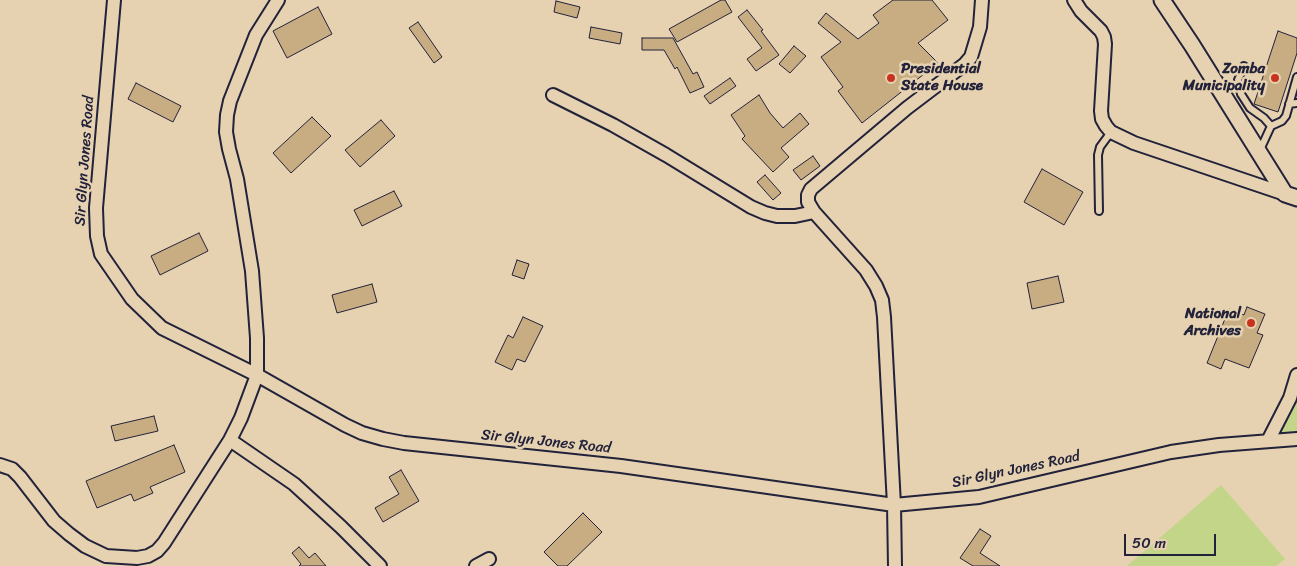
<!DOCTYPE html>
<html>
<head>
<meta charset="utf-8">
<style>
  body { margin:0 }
  #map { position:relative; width:1297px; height:566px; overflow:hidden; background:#e6d2b0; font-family:Sriracha,sans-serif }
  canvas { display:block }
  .scale { position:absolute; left:1124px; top:534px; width:92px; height:22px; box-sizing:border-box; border:2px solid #22223b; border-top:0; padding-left:6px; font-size:15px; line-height:18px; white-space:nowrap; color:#22223b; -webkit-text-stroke:4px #e6d2b0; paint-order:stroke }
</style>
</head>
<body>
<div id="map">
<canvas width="1297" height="566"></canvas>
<div class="scale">50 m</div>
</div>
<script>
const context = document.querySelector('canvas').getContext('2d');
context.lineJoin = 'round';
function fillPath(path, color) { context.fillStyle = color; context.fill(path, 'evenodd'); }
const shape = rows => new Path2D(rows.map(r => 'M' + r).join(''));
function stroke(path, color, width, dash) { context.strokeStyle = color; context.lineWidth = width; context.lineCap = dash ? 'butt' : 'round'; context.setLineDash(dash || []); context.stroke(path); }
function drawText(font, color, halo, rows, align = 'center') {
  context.font = font + ' Sriracha,sans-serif'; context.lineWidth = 5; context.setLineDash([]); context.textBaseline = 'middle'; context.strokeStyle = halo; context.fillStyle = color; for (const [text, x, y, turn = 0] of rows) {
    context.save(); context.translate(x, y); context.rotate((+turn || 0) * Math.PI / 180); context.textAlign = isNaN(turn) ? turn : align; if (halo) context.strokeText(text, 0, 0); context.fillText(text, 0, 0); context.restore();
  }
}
fillPath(shape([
  [1297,365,1297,436,1263,438,1290,392],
  [1221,485,1285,559,1276,566,1127,566]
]), '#c3d589');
const building = shape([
  [721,0,725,0,732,12,677,42,669,29,721,0],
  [893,0,932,0,948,20,918,43,938,63,862,123,838,91,843,87,821,57,841,42,818,23,826,13,858,39,879,23,873,15,893,0],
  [556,1,580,7,577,18,554,12,556,1],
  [318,7,332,34,287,58,273,31,318,7],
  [747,10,763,30,761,31,779,55,756,71,747,59,762,48,738,17,747,10],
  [418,22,442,57,434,63,409,28,418,22],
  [591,27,622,33,620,44,589,38,591,27],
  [1278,31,1297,38,1297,53,1278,112,1254,104,1278,31],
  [642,38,673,38,693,74,697,72,704,87,690,93,677,67,675,69,664,50,642,50,642,38],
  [794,46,806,56,790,73,779,64,794,46],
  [730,78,736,86,710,104,704,96,730,78],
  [136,83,181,106,173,122,128,99,136,83],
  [759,95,770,113,783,128,800,113,809,124,781,148,789,157,773,172,742,139,745,136,731,115,759,95],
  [312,117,331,136,291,173,273,153,312,117],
  [381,120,395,136,360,167,345,150,381,120],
  [813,156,820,166,801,180,793,170,813,156],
  [1042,169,1083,192,1064,225,1024,202,1042,169],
  [765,175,781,193,773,200,757,182,765,175],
  [394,191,402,206,362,226,354,210,394,191],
  [199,233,208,251,160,275,151,256,199,233],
  [517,260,529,264,524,279,512,275,517,260],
  [1058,276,1064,302,1032,309,1027,283,1058,276],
  [372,284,377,302,337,313,332,295,372,284],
  [1247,307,1265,314,1257,333,1263,335,1249,368,1225,359,1221,369,1207,363,1229,309,1244,315,1247,307],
  [523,317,543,326,525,362,517,359,512,370,495,362,508,335,513,338,523,317],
  [154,416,158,431,115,441,111,426,154,416],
  [174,445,185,472,150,487,153,493,134,501,131,494,97,508,86,481,174,445],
  [401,470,419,501,383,522,375,508,399,494,389,477,401,470],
  [583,513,602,532,567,566,558,566,544,552,583,513],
  [980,529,991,536,980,553,1000,566,973,566,960,558,980,529],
  [299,547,309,558,315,553,326,566,299,566,301,564,292,553,299,547]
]);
fillPath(building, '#c9ad82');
stroke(building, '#22223b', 1);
const service = shape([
  [1244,66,1238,80,1241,94,1250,108,1264,118,1271,126],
  [1289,104,1297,103],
  [1260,150,1271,126,1282,121,1286,116,1297,77],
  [1099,211,1098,155,1100,147,1111,132]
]);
const minor = shape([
  [114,0,96,208,97,236,101,254,132,299,162,328,257,375,345,425,362,433,383,439,404,443,621,466,894,505,979,497,1171,452,1219,445,1297,439],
  [1074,0,1081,11,1101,31,1104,37,1105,44,1101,111,1102,119,1106,126,1111,132,1134,143,1285,194],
  [553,95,613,125,666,155,751,207,765,213,777,216,795,216,814,212],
  [230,440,294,484,341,527,380,566],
  [1268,441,1290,398,1297,375],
  [0,465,12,469,20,477,54,521,69,534,85,546,106,556,137,558,148,556,157,551,164,543,230,440,241,418,257,375,257,338,252,271,237,179,229,149,226,132,227,115,230,101,256,35,278,0],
  [476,566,489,559],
  [895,566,894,505,884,317,882,300,876,286,866,270,814,212,808,202,808,195,811,189,907,108,965,64,971,57,980,27,982,0]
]);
const tertiary = shape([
  [1162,0,1192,45,1285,194,1297,198]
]);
stroke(service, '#22223b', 10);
stroke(minor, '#22223b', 16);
stroke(tertiary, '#22223b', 19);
stroke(service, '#e6d2b0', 6);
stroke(minor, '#e6d2b0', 12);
stroke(tertiary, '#e6d2b0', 15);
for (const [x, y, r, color] of [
  [891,78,5,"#c8321e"],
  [1275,78,5,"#c8321e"],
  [1251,323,5,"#c8321e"]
]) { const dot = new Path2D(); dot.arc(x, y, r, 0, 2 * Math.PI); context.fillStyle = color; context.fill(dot); stroke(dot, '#e6d2b0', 2); }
drawText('bold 15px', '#22223b', '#e6d2b0', [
  ["Presidential",901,69,"left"],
  ["State House",901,86,"left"],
  ["Zomba",1265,69],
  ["Municipality",1265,86],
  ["National",1241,314],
  ["Archives",1241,331]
], 'right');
drawText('15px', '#22223b', '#e6d2b0', [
  ["Sir Glyn Jones Road",85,161,-86],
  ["Sir Glyn Jones Road",546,442,6],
  ["Sir Glyn Jones Road",1016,470,-12]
]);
</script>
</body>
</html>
